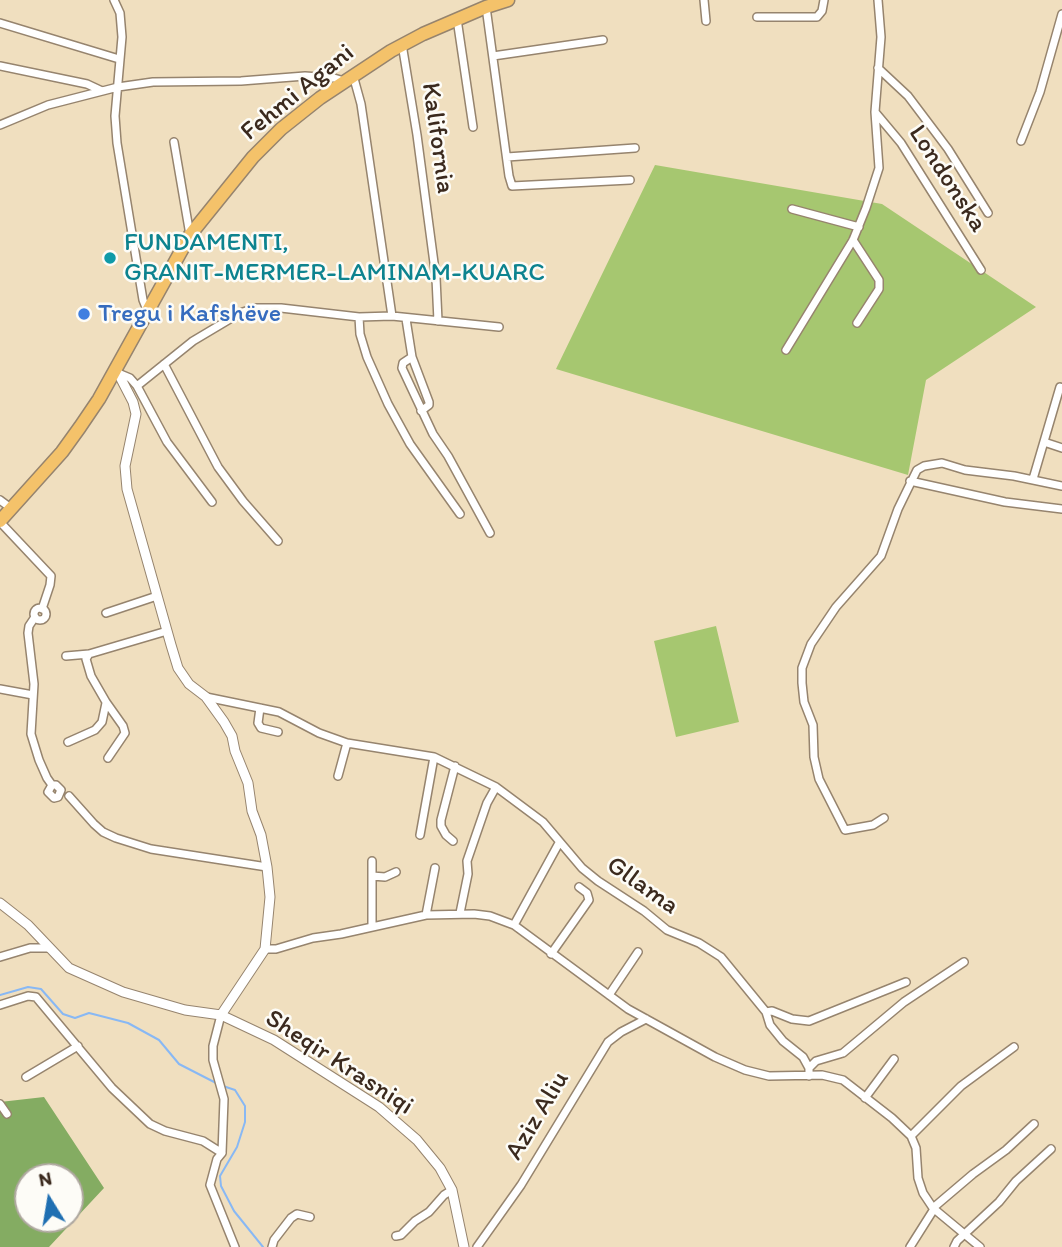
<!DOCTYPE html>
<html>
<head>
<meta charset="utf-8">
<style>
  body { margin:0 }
  #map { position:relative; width:1062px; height:1247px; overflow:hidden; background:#f0dfbf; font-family:Itim,sans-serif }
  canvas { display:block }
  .north { position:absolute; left:14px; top:1163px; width:70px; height:70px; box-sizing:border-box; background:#fdfcf7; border:2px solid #afa8a0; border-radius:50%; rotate:349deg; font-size:19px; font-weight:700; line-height:28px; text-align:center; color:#3b2a1e }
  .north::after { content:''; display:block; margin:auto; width:24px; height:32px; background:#1f6fb2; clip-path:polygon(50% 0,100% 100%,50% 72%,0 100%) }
</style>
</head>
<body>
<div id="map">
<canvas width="1062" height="1247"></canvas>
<div class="north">N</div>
</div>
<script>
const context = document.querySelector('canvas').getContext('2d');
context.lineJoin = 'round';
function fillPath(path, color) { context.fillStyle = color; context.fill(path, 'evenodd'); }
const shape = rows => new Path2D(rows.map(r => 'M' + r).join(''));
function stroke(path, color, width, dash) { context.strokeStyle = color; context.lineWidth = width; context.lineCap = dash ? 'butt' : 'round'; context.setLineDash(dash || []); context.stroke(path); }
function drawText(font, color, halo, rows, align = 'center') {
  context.font = font + ' Itim,sans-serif'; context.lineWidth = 5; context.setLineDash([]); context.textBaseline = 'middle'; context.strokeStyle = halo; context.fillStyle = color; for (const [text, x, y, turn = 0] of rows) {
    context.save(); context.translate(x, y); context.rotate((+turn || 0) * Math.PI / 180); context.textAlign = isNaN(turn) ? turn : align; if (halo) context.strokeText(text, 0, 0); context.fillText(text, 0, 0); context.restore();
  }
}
fillPath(shape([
  [655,165,882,204,1036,307,926,380,908,475,556,369],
  [716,626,739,722,676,737,654,641]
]), '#a6c770');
fillPath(shape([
  [44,1097,104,1188,49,1247,0,1247,0,1102],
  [28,1177,70,1177,70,1219,28,1219]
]), '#84ac62');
stroke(shape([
  [0,995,28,987,41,989,63,1014,75,1018,89,1013,128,1023,159,1040,179,1064,218,1084],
  [223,1086,235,1090,245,1106,245,1122,237,1147,220,1176,221,1186,234,1211,263,1247]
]), '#88b8f4', 2);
const minor = shape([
  [114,0,120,13,122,37,115,116,117,143,143,300,147,310],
  [704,0,706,21],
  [878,0,881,37,875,112,901,143,981,270],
  [486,7,509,176,512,186,630,180],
  [757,17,817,17,822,11,824,0],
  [457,19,473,127],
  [0,23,119,59],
  [402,44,417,135,436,278,438,321],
  [493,56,603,40],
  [0,66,87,84,102,91],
  [878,68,908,96,948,149,988,213],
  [353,75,361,104,392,316],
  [0,125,48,105,118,87,153,82,241,81,305,76,334,78,344,81],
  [1021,141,1040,92,1062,14],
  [174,142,190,235],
  [507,157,635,148],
  [792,209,859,227],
  [853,240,879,280,879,289,857,323],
  [359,317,360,334,367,357,388,404,410,444,460,514],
  [406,319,412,357,403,363,402,368,433,434,448,456,490,533],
  [786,350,853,240,866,208,879,168,875,112],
  [412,357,429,402,429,405,421,411],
  [164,364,218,467,243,501,278,541],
  [118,373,130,378,137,386,167,442,212,502],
  [137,386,193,341,240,313,255,308,281,308,359,317,392,316,499,327],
  [1044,442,1062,448],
  [1033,479,1060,387],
  [910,481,1005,502,1062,509],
  [0,500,12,509],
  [0,522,51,576,50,585,42,609],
  '34 614a6 6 0 1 1 12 0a6 6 0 1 1-12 0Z',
  [106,613,157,596],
  [35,617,29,626,28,633,34,684,31,734,39,760,47,778,52,785,56,785,61,790,58,797,54,798,48,792,52,785],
  [66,656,89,654],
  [0,689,33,695],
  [206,697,279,712,319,733,347,743,434,757,496,787,543,822,582,868,598,881,644,911,667,930,699,943,721,957,766,1012,770,1025,783,1041,803,1057,809,1068,809,1076],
  [260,708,258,723,261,728,278,732],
  [68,742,95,730,102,722,106,703],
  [108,758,125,733,123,726,106,702,91,676,86,659,89,654,167,631],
  [338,776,347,743],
  [69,796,94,824,103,832,116,838,151,849,267,867],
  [884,818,873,825,845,830,819,779,814,757,813,725,804,702,802,683,802,668,811,644,836,607,881,556,898,509,917,470,924,466,942,463,965,470,1014,476,1062,486],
  [420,835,434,757],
  [453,841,446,835,441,826,441,820,455,766],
  [372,876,385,877,396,872],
  [460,913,468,874,467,861,487,803,496,787],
  [426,915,435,868],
  [514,925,559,843],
  [372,926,372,861],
  [265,949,276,949,313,938,341,934,426,915,474,914,490,916,514,925,628,1009,715,1057,745,1070,769,1076,822,1075,843,1080,892,1118,911,1136,916,1148,918,1178,923,1193,933,1208,980,1247],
  [551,954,589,900,587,893,579,887],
  [0,957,30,948,49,948],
  [609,995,638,952],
  [0,1005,28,996,36,997,112,1088,150,1124,165,1131,203,1141,222,1153],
  [766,1012,772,1011,792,1019,809,1021,906,982],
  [221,1015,213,1046,213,1060,224,1099,222,1153,217,1159,210,1185,235,1247],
  [809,1068,816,1061,843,1053,904,1002,964,962],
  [26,1077,78,1046],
  [865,1098,894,1059],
  [0,1104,7,1114],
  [911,1136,961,1086,1014,1047],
  [933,1208,973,1174,1006,1150,1034,1124],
  [396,1236,401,1235,415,1221,429,1212,444,1195,452,1190],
  [272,1247,274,1240,291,1218,297,1214,310,1217],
  [477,1247,521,1185,608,1042,621,1032,646,1019],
  [910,1247,934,1209],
  [954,1247,957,1241,999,1202,1016,1181,1051,1149]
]);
const tertiary = shape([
  [114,370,118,373,133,402,136,414,125,466,127,489,171,645,178,668,189,684,206,697,224,722,232,736,235,751,248,783,252,811,261,835,267,867,270,897,265,949,221,1015],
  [0,903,28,925,69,968,123,992,185,1010,221,1015,274,1040,379,1107,417,1140,440,1168,452,1190,464,1247]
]);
const primary = shape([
  [0,521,62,452,80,427,99,399,190,235,253,157,281,129,320,98,391,51,423,34,486,7,508,0]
]);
stroke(minor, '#96846e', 10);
stroke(tertiary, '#96846e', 11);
stroke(primary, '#96846e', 15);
stroke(minor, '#fff', 7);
stroke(tertiary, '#fff', 9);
stroke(primary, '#f4c26a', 12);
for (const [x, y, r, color] of [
  [110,258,7,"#0f9aa8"],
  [84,314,7,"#3f7fe0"]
]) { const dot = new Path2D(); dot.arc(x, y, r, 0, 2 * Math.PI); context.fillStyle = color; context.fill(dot); stroke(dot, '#fdfcf7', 2.5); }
drawText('26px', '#3b2a1e', '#fdfcf7', [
  ["Fehmi Agani",298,93,-39],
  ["Kalifornia",437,138,82],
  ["Londonska",947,179,57],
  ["Gllama",642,886,35],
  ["Sheqir Krasniqi",339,1063,33],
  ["Aziz Aliu",538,1116,-59]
]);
drawText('26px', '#0d838f', '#fdfcf7', [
  ["FUNDAMENTI,",124,243],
  ["GRANIT-MERMER-LAMINAM-KUARC",124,273]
], 'left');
drawText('26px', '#366cbe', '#fdfcf7', [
  ["Tregu i Kafshëve",98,314]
], 'left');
</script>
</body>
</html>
